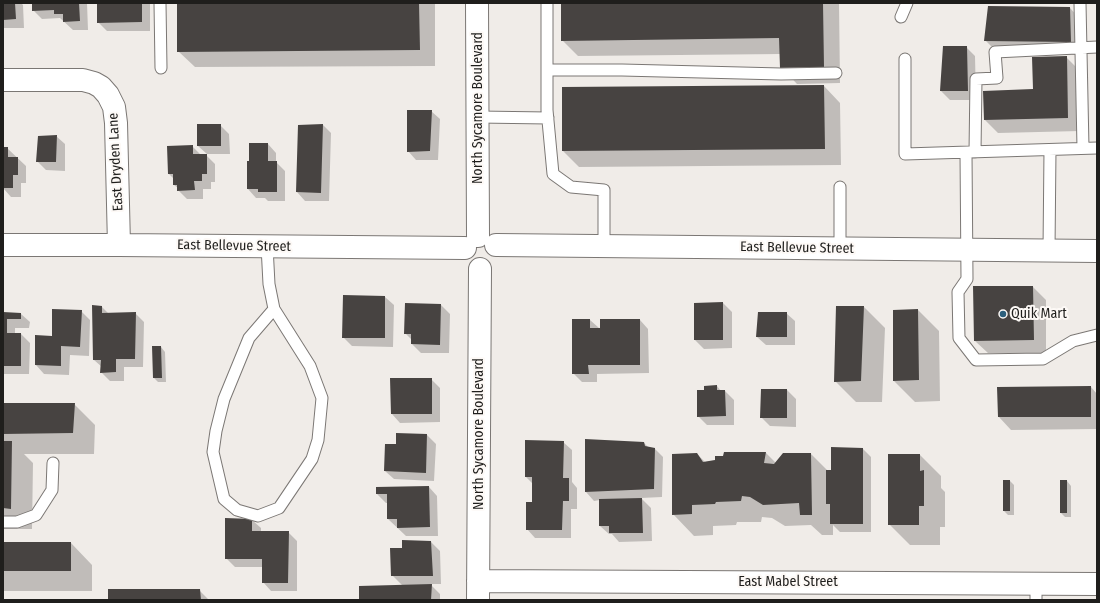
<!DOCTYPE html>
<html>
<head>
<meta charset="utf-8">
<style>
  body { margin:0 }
  #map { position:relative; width:1100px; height:603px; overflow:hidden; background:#f0ece8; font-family:"Fira Sans Condensed",sans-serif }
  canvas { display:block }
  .frame { position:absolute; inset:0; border:4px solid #1f1e1c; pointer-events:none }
</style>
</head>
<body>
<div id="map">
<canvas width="1100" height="603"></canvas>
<div class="frame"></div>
</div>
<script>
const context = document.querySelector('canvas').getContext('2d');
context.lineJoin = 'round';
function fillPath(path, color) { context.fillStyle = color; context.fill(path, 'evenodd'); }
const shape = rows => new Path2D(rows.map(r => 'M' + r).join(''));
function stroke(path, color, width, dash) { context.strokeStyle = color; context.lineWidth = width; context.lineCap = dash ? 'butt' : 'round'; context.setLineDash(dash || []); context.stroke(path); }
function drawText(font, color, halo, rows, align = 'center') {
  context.font = font + ' "Fira Sans Condensed",sans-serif'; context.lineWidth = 4; context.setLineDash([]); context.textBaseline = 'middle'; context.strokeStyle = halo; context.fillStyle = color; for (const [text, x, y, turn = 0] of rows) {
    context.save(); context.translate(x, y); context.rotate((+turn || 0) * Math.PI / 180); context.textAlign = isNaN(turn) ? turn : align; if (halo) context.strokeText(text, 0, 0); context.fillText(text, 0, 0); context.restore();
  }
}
fillPath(shape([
  [3,3,21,3,23,5,24,28,3,28],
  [33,3,87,3,88,30,73,30,60,18,42,19,33,10],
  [98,3,150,3,150,31,107,31,98,22],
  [178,3,435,3,435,66,195,67,178,51],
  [562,3,839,3,840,83,797,84,781,67,781,54,578,56,562,40],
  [1070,8,1082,21,1083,55,998,53,985,40],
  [966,47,975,56,976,100,950,100,941,91],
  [1066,57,1079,70,1080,131,998,133,985,120,1034,90],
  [824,86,840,103,841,165,579,167,563,151],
  [431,111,440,119,438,160,416,160,408,151],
  [220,125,229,134,230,154,207,154,198,146],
  [323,125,331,133,329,201,305,201,297,192],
  [56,136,65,144,65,171,46,170,37,161],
  [268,144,276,153,276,162,285,171,285,201,268,201,265,198,256,198,248,189,248,162,250,162],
  [192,146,201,155,206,155,215,164,215,182,211,182,211,189,203,189,203,199,187,199,178,190,178,188,174,185,174,179,169,174],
  [3,148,7,148,26,166,26,183,21,183,21,197,11,197,3,188],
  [1033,287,1046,300,1046,353,988,353,975,341],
  [385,297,394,305,393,347,352,346,343,337],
  [723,303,732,312,732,348,704,349,695,340,695,304],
  [441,305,450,314,449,353,421,353,412,344,412,340,405,333],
  [102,307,109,314,135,313,144,322,143,367,124,367,124,381,110,381,101,372,102,367,94,360],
  [864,307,885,328,882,402,856,402,835,381],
  [918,310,939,331,940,401,915,402,894,381],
  [81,311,90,320,89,356,70,355,69,375,44,374,36,365,52,337],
  [3,313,21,314,30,322,29,328,15,328,15,334,21,334,30,343,29,374,3,374],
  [786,313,795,321,795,345,766,345,757,337],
  [590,320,599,328,640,320,648,329,649,373,597,374,597,382,582,382,573,373],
  [161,347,165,352,166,382,158,382,154,378],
  [391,379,431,379,440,388,440,422,400,423,392,414],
  [717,386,721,391,725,391,734,400,734,425,707,425,698,416,705,391],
  [1091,387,1097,394,1097,429,1011,430,999,417,998,388],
  [787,390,796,399,796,427,770,426,761,417],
  [3,404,74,404,95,425,94,454,24,454,33,463,32,529,3,529],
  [397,434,427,435,436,444,434,481,394,479,385,471,397,445],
  [586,440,644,443,649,448,655,449,663,457,662,497,641,498,651,508,652,541,619,542,612,534,609,534,600,526,600,500,594,501,586,492],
  [563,442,572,450,572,482,577,488,577,509,571,509,571,538,535,538,527,529,533,503,533,484,526,477],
  [863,449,871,457,871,532,840,532,833,525,833,535,822,535,811,525,785,526,772,518,762,517,761,522,737,522,736,525,713,526,713,535,694,536,673,514,697,454,705,462,766,453,776,463,811,454,828,471,832,471],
  [920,455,941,476,941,488,945,492,945,527,940,527,940,545,910,545,889,524],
  [1010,481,1014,485,1014,515,1008,515,1004,511],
  [1067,481,1071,486,1071,517,1065,517,1061,513],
  [429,487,437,496,438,536,406,536,388,519,388,503,386,503,377,494],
  [252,520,261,528,261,532,288,532,297,541,297,591,271,591,263,582,263,567,235,567,226,558],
  [431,542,440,551,441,584,430,584,440,594,440,600,360,600,403,586,392,575,403,549],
  [3,543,71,543,92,565,92,591,3,591],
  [199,590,209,600,109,600]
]), '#0003');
fillPath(shape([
  [3,3,15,3,16,19,3,20],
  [32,3,79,3,80,21,63,22,63,14,54,14,54,10,32,11],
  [97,3,142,3,142,22,97,23],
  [177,3,419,3,420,50,177,52],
  [561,3,823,3,824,67,780,68,779,38,561,41],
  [988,6,1070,7,1071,42,984,41],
  [943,46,967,46,968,91,940,91],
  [1067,56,1068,118,984,120,983,91,1033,89,1032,57],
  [824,85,825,149,562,151,562,87],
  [407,110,432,110,430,151,407,152],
  [197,124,221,124,221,146,197,146],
  [323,124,321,193,296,192,298,125],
  [57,135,56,162,36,162,38,136],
  [249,143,268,143,268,161,277,161,277,192,258,192,258,189,247,189,247,161,249,161],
  [193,145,193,154,207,154,207,174,202,174,202,181,194,181,195,190,177,191,177,185,173,185,173,174,168,174,167,146],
  [3,147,8,147,8,157,18,157,18,175,13,175,13,188,3,188],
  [973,286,1033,286,1034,340,974,341],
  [343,295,385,296,385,338,342,338],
  [723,302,723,340,694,340,694,303],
  [405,303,441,304,440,345,411,344,411,334,404,334],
  [92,305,102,306,102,313,136,312,135,359,116,359,116,372,100,373,101,360,93,360],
  [836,306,864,306,861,381,834,382],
  [52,309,82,310,80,347,61,346,61,366,35,365,35,335,52,336],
  [918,309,919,380,893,381,893,310],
  [3,312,21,313,21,319,7,319,7,333,21,333,21,366,3,366],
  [758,312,787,312,787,337,756,337],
  [572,319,590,319,590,328,600,328,600,319,640,319,640,365,588,365,589,374,572,374],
  [152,346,161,346,162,378,153,378],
  [390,378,432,378,432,414,391,414],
  [717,385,717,390,725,390,726,416,697,417,697,390,704,390,704,386],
  [1091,386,1091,417,998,417,997,387],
  [761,389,787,389,787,418,760,418],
  [3,403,75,403,73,433,3,434],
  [396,433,427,434,426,473,384,471,385,444,396,444],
  [585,439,644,442,645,446,655,448,654,489,585,492],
  [525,440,564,441,563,478,569,478,569,501,563,501,562,530,526,530,526,502,532,502,532,477,525,477],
  [3,441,12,441,11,509,3,508],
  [831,447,863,448,863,524,830,524,830,504,826,504,826,470,831,470],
  [724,452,766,452,764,463,774,464,783,453,811,453,812,515,800,515,799,503,763,505,750,497,742,496,741,501,716,502,715,504,692,505,692,514,672,515,672,454,697,453,703,462,715,460,715,456,723,456],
  [888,454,920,454,920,471,924,470,924,506,919,506,919,525,888,525],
  [1003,480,1010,480,1010,511,1003,511],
  [1060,480,1067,480,1067,513,1060,513],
  [429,486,430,527,397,528,397,519,387,519,387,494,376,494,376,487],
  [642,498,643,533,609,533,609,526,599,526,599,499],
  [225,518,252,519,252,531,289,531,288,583,262,583,262,559,225,559],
  [402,540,431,541,433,576,391,576,390,548,402,548],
  [3,542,71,542,71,571,3,571],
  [432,584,431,600,359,600,359,586],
  [108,589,200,589,201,600,108,600]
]), '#474341');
const lane = shape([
  [160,3,161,68],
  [547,3,547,110,553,174,571,187,604,190,604,246],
  [1080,3,1083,148],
  [901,17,907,3],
  [905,59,905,154,1097,148],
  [547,70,622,70,781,74,836,73],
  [478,117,548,118],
  [975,152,976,79,997,78,995,52,1097,47],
  [966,153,967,279,958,292,959,338,976,360,1043,359,1073,341,1097,335],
  [840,187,840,248],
  [267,246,269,284,274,309,310,366,322,398,318,440,312,459,279,508,258,516,237,510,224,499,213,452,216,431,224,399,249,338,274,309],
  [1049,250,1050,150],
  [3,522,17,522,36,515,52,490,53,463],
  [1036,584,1036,600]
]);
const street = shape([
  [477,3,478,236],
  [3,80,83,80,94,83,101,87,108,95,114,107,116,123,119,245],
  [3,245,119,245,465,248],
  [496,245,1097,251],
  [478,581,1097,584],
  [478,600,480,269]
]);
stroke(lane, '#7b7774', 13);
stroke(street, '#7b7774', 24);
stroke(lane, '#fff', 11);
stroke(street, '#fff', 22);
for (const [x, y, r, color] of [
  [1003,314,4,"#2c5f7c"]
]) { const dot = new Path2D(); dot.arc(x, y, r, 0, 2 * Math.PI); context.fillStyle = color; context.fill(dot); stroke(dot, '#fdf9f6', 1.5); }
drawText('14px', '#1f1e1c', '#fdf9f6', [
  ["North Sycamore Boulevard",478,108,-90],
  ["East Dryden Lane",116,162,-93],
  ["East Bellevue Street",234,246,1],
  ["East Bellevue Street",797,248,1],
  ["North Sycamore Boulevard",479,434,-90],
  ["East Mabel Street",788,582]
]);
drawText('14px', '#1f1e1c', '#fdf9f6', [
  ["Quik Mart",1011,314]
], 'left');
</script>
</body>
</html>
